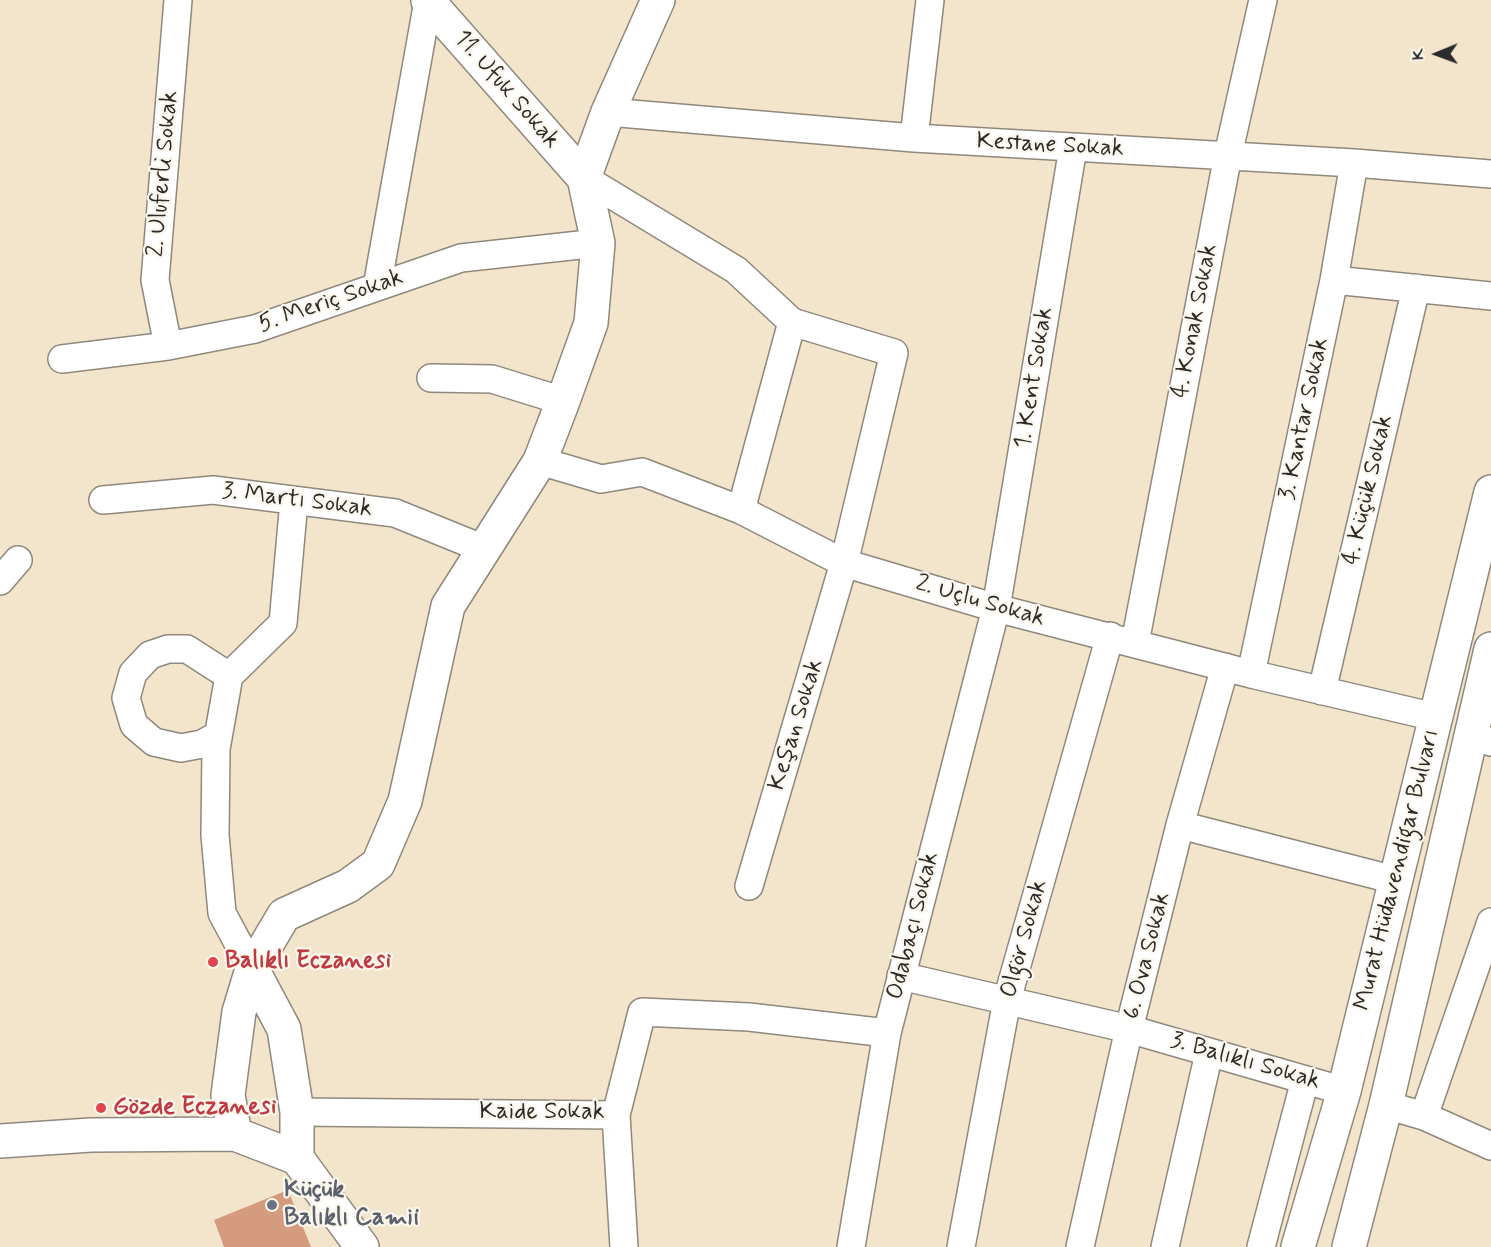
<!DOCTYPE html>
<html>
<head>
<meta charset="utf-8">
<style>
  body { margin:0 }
  #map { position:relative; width:1491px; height:1247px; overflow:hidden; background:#f3e5cc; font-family:Mynerve,sans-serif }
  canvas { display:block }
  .north { position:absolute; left:1407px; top:24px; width:60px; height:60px; -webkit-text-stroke:4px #fbf7ec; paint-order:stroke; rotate:269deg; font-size:16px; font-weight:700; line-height:24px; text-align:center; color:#2b2b2b }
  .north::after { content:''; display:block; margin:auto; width:21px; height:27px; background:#2b2b2b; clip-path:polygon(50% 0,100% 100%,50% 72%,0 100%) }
</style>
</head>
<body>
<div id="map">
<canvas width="1491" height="1247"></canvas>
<div class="north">K</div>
</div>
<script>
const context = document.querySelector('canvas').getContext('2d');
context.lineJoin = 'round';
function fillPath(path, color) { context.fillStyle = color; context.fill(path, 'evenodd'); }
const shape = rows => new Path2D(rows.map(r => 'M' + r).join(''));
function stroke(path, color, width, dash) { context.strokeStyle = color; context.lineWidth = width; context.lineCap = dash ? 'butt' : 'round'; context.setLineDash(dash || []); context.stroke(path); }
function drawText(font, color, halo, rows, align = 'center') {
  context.font = font + ' Mynerve,sans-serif'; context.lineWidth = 4.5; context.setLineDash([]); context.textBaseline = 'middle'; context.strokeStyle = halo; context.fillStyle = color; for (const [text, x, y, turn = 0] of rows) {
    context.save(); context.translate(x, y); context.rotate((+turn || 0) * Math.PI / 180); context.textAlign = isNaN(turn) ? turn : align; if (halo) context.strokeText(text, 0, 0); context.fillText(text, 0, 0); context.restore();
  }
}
fillPath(shape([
  [288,1190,311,1247,224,1247,214,1220]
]), '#d49b7f');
const street = shape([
  [608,112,914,138,1354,163,1491,174],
  [914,138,930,0],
  [584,178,736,270,792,322,894,353,844,563,749,886],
  [1334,280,1491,296],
  [377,287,428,1],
  [168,346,155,280,178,0],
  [62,359,168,346,255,329,461,258,598,243],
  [431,378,492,379,563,401],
  [540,461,601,479,642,472,741,510,844,563,996,608,1251,674,1435,717],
  [103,500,213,490,395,513,484,549],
  [741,510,792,322],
  [0,581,18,560],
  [1135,643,1228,155,1263,0],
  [1251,674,1334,280,1354,163],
  [1322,691,1416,288],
  [218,735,202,744,181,748,154,742,134,725,126,698,133,673,150,655,168,649,187,649,229,676],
  [1471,735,1491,742],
  [1180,825,1395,880],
  [252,969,222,913,215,835,216,749,229,676,283,623,294,501],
  [901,976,1129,1029,1344,1091],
  [1386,1105,1424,1116,1491,1146],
  [297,1112,616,1115,642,1012,749,1017,887,1033],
  [616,1115,624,1247],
  [1424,1116,1491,922],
  [851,1247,887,1033,996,608,1073,148],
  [961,1247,1007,1000,1110,636],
  [1080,1247,1129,1029,1180,825,1225,667],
  [1165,1247,1209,1053],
  [1261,1247,1305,1080]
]);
const secondary = shape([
  [428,1,584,178],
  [252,969,284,1029,297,1112,297,1158],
  [235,1134,228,1095,239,1012,252,969,284,915,348,886,378,864,405,801,448,606,540,461,563,401,591,323,598,243,584,178,608,112,658,0],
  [0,1141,91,1135,235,1134,297,1158,362,1247],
  [1298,1247,1344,1091,1491,492],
  [1349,1247,1386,1105,1491,649]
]);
stroke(street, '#8f887c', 30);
stroke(secondary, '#8f887c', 36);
stroke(street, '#fff', 27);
stroke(secondary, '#fff', 33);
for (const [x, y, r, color] of [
  [213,962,6,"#e0444e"],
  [101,1108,6,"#e0444e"],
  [272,1205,6,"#6b7280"]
]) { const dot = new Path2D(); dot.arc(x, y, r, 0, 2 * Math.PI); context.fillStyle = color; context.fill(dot); stroke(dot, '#fbf7ec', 2); }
drawText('24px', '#2b2b2b', '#fbf7ec', [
  ["11. Ufuk Sokak",506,90,49],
  ["Kestane Sokak",1050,146,3],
  ["2. Uluferli Sokak",164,174,-85],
  ["5. Meriç Sokak",331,302,-19],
  ["4. Konak Sokak",1196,321,-79],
  ["1. Kent Sokak",1035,378,-81],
  ["3. Kantar Sokak",1305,419,-78],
  ["4. Küçük Sokak",1369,490,-77],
  ["3. Martı Sokak",297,501,7],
  ["2. Uçlu Sokak",980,602,16],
  ["Keşan Sokak",797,725,-73],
  ["Murat Hüdavendigar Bulvarı",1398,870,-76],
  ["Odabaçı Sokak",914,926,-76],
  ["Olgör Sokak",1025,939,-75],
  ["6. Ova Sokak",1148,956,-76],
  ["3. Balıklı Sokak",1245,1062,16],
  ["Kaide Sokak",542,1113]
]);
drawText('bold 24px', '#be3a42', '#fbf7ec', [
  ["Balıklı Eczanesi",225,962],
  ["Gözde Eczanesi",113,1108]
], 'left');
drawText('bold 24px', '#5b616d', '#fbf7ec', [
  ["Küçük",284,1191],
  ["Balıklı Camii",284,1219]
], 'left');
</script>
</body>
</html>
